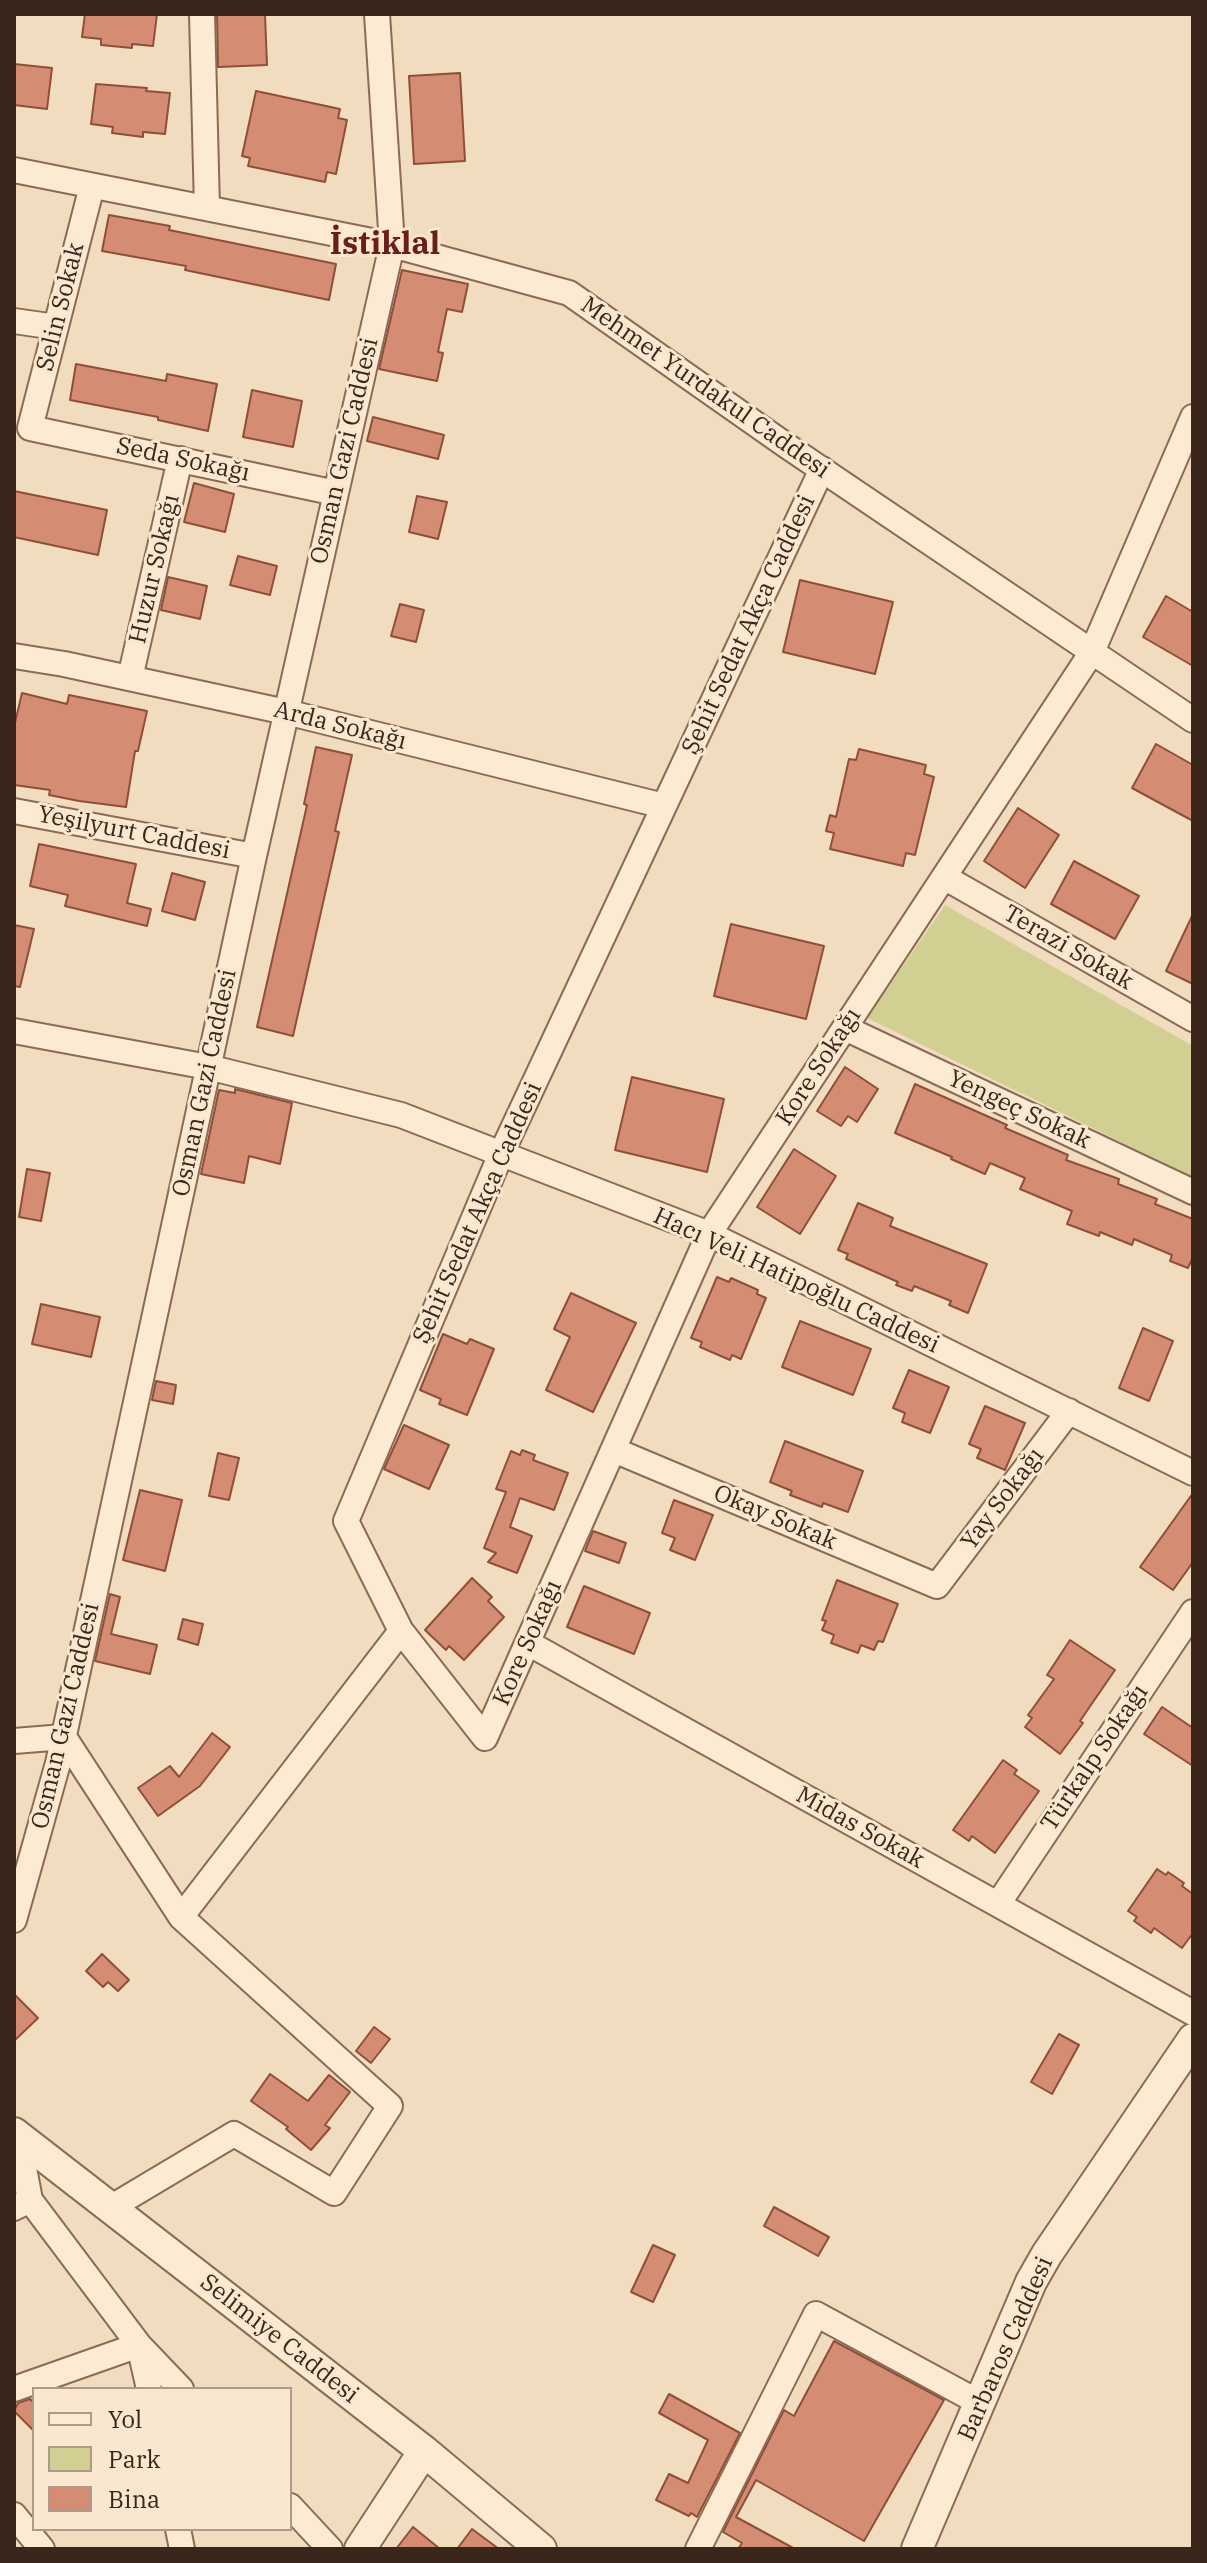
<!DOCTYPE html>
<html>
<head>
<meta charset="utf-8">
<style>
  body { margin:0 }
  #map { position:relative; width:1207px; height:2563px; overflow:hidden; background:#f2dcbf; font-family:"IBM Plex Serif",serif }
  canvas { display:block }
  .frame { position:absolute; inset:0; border:16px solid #3b261c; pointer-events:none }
  .legend { position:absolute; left:32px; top:2387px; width:260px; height:144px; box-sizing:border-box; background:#f9e7d0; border:2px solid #ad9a88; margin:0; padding:10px 14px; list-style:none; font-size:24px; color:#3b261c }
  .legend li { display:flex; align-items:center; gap:16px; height:40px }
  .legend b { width:40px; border:2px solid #ad9a88 }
</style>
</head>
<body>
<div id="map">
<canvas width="1207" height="2563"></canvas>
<div class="frame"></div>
<ul class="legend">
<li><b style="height:10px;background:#fcead3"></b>Yol</li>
<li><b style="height:22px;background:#d1d092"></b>Park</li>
<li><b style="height:22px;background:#d48d72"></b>Bina</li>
</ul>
</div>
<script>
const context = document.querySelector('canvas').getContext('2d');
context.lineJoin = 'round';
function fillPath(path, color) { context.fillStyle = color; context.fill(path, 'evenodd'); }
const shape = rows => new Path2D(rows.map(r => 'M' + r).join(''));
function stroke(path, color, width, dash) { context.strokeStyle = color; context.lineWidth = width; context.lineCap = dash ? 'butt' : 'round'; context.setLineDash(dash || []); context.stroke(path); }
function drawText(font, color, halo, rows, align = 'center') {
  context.font = font + ' "IBM Plex Serif",serif'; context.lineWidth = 6; context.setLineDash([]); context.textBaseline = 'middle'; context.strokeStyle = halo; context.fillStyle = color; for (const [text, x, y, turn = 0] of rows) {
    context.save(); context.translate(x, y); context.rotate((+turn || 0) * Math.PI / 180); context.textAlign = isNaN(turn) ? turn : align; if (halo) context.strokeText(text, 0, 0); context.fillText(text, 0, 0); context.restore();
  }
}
fillPath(shape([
  [945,905,1193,1046,1193,1177,867,1018]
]), '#d1d092');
const building = shape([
  [85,14,157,14,153,46,132,44,132,48,101,45,101,39,82,37,85,14],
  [217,14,265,14,267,65,218,67,217,14],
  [14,64,52,68,47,109,14,105,14,64],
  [460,73,465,161,414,164,409,76,460,73],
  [96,84,147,88,146,91,170,93,165,134,143,132,143,137,112,133,113,127,91,124,96,84],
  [256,91,340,109,338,118,347,120,336,174,327,172,325,182,248,166,250,158,242,156,256,91],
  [109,215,170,226,169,230,336,264,329,300,185,270,186,266,102,251,109,215],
  [402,270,468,284,462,312,447,309,438,352,443,353,437,381,379,369,402,270],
  [76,364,166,381,167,374,217,384,208,431,158,420,158,417,70,400,76,364],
  [252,390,302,401,293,447,243,437,252,390],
  [373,417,444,435,438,459,367,441,373,417],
  [194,483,234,494,225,532,184,522,194,483],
  [14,491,107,510,98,555,14,537,14,491],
  [417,496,447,502,438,539,409,532,417,496],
  [238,556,277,566,270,595,230,585,238,556],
  [168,577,207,586,200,619,161,610,168,577],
  [800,580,893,602,875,674,783,652,800,580],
  [1166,596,1193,612,1193,666,1143,637,1166,596],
  [400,604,424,610,416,642,391,636,400,604],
  [22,693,67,704,69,695,147,711,138,751,135,751,126,807,79,801,49,795,50,790,14,785,14,727,22,693],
  [1156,744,1193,765,1193,821,1132,788,1156,744],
  [316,747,352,755,335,831,339,832,293,1036,257,1027,307,805,304,804,316,747],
  [859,749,926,765,924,774,934,777,915,855,906,853,903,866,830,849,834,833,826,831,830,815,836,817,849,759,856,760,859,749],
  [1018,808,1059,835,1025,888,984,861,1018,808],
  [39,844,136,864,127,903,151,909,147,926,65,906,68,895,30,886,39,844],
  [1074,861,1139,896,1115,939,1051,904,1074,861],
  [172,873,205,882,195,920,162,911,172,873],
  [1193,914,1193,984,1166,971,1193,914],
  [731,924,824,946,806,1019,714,996,731,924],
  [14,925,34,929,20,987,14,986,14,925],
  [845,1067,878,1089,857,1122,848,1116,841,1126,817,1111,845,1067],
  [632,1077,724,1099,707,1172,615,1150,632,1077],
  [915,1084,1007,1125,1005,1128,1068,1155,1066,1160,1119,1179,1118,1184,1157,1199,1155,1204,1193,1219,1193,1257,1188,1268,1170,1261,1172,1255,1134,1239,1132,1245,1100,1232,1099,1236,1067,1224,1072,1211,1020,1189,1025,1178,990,1163,985,1174,951,1159,952,1157,895,1133,915,1084],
  [235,1089,292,1103,280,1164,249,1156,244,1183,201,1174,219,1090,235,1093,235,1089],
  [794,1149,836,1176,800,1234,757,1207,794,1149],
  [27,1169,50,1173,41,1221,19,1217,27,1169],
  [858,1203,893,1218,890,1226,987,1264,968,1313,949,1305,951,1301,914,1286,912,1291,896,1285,898,1282,846,1259,848,1254,838,1250,858,1203],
  [717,1277,729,1282,731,1278,758,1290,757,1294,766,1298,741,1359,732,1355,730,1360,700,1347,702,1342,691,1338,717,1277],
  [571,1293,636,1323,593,1412,546,1390,570,1337,554,1329,571,1293],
  [41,1304,100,1317,91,1357,32,1344,41,1304],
  [800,1321,871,1349,853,1395,782,1367,800,1321],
  [1143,1328,1173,1341,1149,1401,1119,1388,1143,1328],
  [443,1334,467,1344,470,1339,494,1349,467,1415,439,1404,441,1399,420,1390,443,1334],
  [909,1370,949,1387,930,1433,902,1422,905,1413,893,1408,909,1370],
  [156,1381,176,1385,173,1404,152,1400,156,1381],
  [985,1406,1025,1423,1005,1470,977,1458,981,1449,969,1444,985,1406],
  [404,1425,449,1445,429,1489,384,1469,404,1425],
  [785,1441,863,1471,848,1512,823,1503,822,1507,790,1495,792,1491,770,1482,785,1441],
  [522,1450,535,1455,533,1460,568,1473,554,1510,520,1498,510,1527,532,1536,517,1573,488,1562,496,1553,484,1548,506,1492,496,1489,511,1451,520,1455,522,1450],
  [218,1453,239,1458,229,1500,209,1496,218,1453],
  [140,1490,182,1500,165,1571,123,1560,140,1490],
  [1193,1493,1193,1562,1173,1590,1140,1567,1193,1493],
  [674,1500,713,1515,695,1560,670,1550,675,1538,662,1533,674,1500],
  [593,1531,626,1543,619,1563,585,1551,593,1531],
  [472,1578,492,1597,488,1601,504,1617,464,1660,449,1646,446,1650,425,1630,472,1578],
  [837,1580,898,1604,883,1642,878,1641,874,1650,861,1645,858,1653,831,1643,834,1635,822,1630,826,1621,822,1620,837,1580],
  [584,1586,650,1613,634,1654,567,1627,584,1586],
  [110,1594,120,1597,111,1634,157,1645,150,1674,95,1661,110,1594],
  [183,1619,203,1624,198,1645,178,1639,183,1619],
  [1070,1640,1115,1670,1080,1721,1083,1723,1060,1754,1025,1727,1032,1718,1028,1715,1054,1679,1047,1675,1070,1640],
  [1162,1707,1193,1728,1193,1766,1144,1734,1162,1707],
  [212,1733,230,1747,200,1786,158,1816,138,1788,170,1766,179,1777,212,1733],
  [1003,1760,1017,1770,1014,1774,1039,1791,995,1853,972,1836,969,1841,953,1830,1003,1760],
  [1157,1869,1166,1875,1168,1872,1184,1883,1182,1886,1193,1894,1193,1933,1182,1948,1154,1928,1151,1933,1134,1921,1137,1917,1128,1911,1157,1869],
  [102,1954,129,1980,118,1991,108,1982,103,1987,86,1971,102,1954],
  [14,1994,38,2018,14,2041,14,1994],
  [374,2027,390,2039,371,2063,356,2051,374,2027],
  [1059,2034,1079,2045,1052,2094,1031,2082,1059,2034],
  [270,2074,308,2101,329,2075,350,2092,325,2125,330,2128,311,2150,286,2129,288,2127,251,2101,270,2074],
  [774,2207,829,2237,818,2256,764,2226,774,2207],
  [653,2245,675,2255,653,2302,631,2292,653,2245],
  [834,2341,944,2400,864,2541,756,2480,736,2517,795,2549,738,2549,742,2543,723,2532,784,2410,794,2416,834,2341],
  [669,2394,740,2433,697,2517,691,2513,689,2516,656,2500,669,2474,688,2483,708,2440,659,2413,669,2394],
  [30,2399,34,2403,34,2431,14,2411,18,2403,30,2399],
  [413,2527,440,2549,396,2549,413,2527],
  [472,2529,499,2549,457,2549,472,2529]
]);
fillPath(building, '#d48d72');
stroke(building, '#8e4f39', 2);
const minor = shape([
  [202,14,207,208],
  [14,170,392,245,569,293,787,446,1193,720],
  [92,186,30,428,336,493],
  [14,321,56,327],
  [14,656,64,664,286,712,664,806],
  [130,678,180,459],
  [14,811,254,856],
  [944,877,1193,1019],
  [845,1028,1193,1192],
  [14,1031,208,1067,401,1115,709,1234,1193,1473],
  [614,1450,937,1586,1069,1411],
  [401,1631,485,1738,709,1234,1092,652,1193,417],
  [528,1643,1193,2013],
  [14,1741,64,1737,181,1917,390,2106,334,2193,234,2134,110,2208],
  [998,1904,1193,1612],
  [181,1917,401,1631,346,1521,501,1154,822,469],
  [14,1920,58,1763,254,856,392,245,377,14],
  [30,2200,139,2345,149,2389],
  [14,2208,30,2200,18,2136],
  [14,2389,139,2345,181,2389],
  [290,2506,330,2549],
  [14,2515,42,2549],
  [178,2529,182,2549],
  [698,2549,816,2314,980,2403]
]);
const tertiary = shape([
  [14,2133,424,2451,541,2549],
  [360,2549,424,2451],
  [917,2549,1031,2282,1047,2254,1193,2039]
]);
stroke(minor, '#8c6b56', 28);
stroke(tertiary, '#8c6b56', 34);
stroke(minor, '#fcead3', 24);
stroke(tertiary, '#fcead3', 30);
drawText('24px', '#3b261c', '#f9e7d0', [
  ["Selin Sokak",61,307,-76],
  ["Mehmet Yurdakul Caddesi",705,388,35],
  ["Osman Gazi Caddesi",345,451,-77],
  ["Seda Sokağı",183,460,12],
  ["Huzur Sokağı",155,569,-77],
  ["Şehit Sedat Akça Caddesi",749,625,-65],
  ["Arda Sokağı",340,726,14],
  ["Yeşilyurt Caddesi",134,833,11],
  ["Terazi Sokak",1068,948,30],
  ["Kore Sokağı",819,1067,-57],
  ["Osman Gazi Caddesi",205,1083,-78],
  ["Yengeç Sokak",1019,1110,25],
  ["Şehit Sedat Akça Caddesi",478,1213,-66],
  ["Hacı Veli Hatipoğlu Caddesi",796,1281,25],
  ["Yay Sokağı",1003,1499,-53],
  ["Okay Sokak",775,1518,23],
  ["Kore Sokağı",528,1643,-66],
  ["Osman Gazi Caddesi",66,1716,-77],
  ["Türkalp Sokağı",1095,1758,-56],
  ["Midas Sokak",860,1828,29],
  ["Selimiye Caddesi",279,2339,38],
  ["Barbaros Caddesi",1006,2349,-66]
]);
drawText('bold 32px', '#6b1d17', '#f9e7d0', [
  ["İstiklal",385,245]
]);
</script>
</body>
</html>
